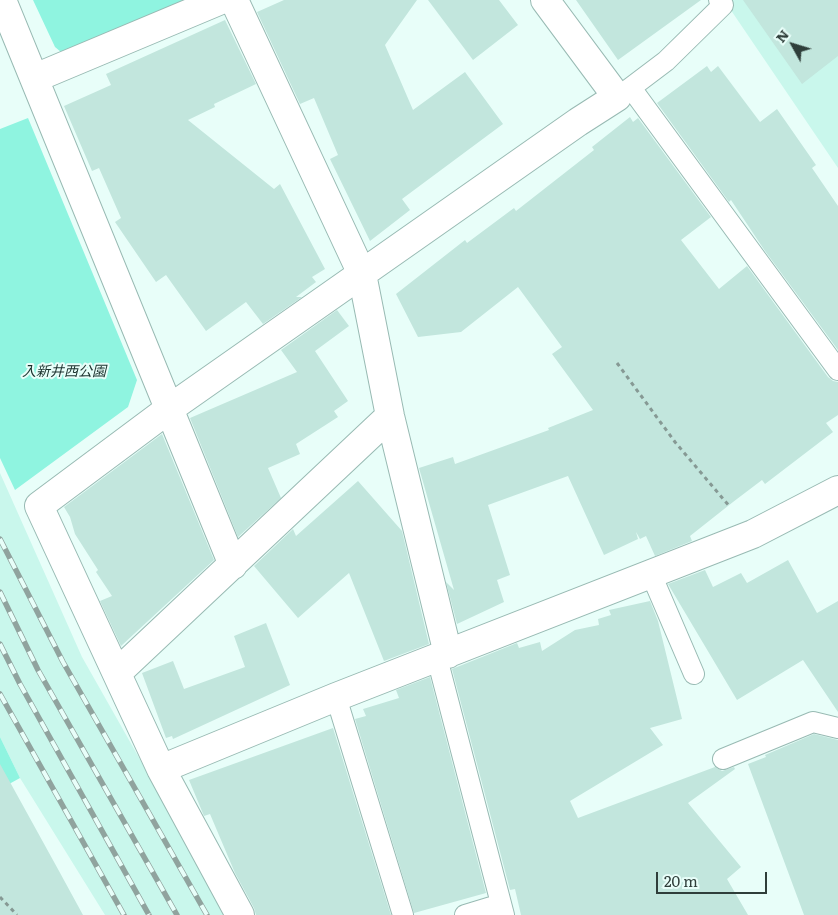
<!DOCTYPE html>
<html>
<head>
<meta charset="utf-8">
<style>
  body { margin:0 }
  #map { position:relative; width:838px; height:915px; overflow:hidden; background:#e8fef9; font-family:Literata,serif }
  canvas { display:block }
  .north { position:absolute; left:768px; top:20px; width:50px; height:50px; -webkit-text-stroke:4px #e8fef9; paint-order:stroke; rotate:309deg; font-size:14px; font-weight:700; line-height:20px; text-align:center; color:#2f3e3a }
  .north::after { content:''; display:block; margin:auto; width:18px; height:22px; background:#2f3e3a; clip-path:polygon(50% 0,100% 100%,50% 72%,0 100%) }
  .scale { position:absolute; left:656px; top:872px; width:111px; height:22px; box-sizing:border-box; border:2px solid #2f3e3a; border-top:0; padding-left:6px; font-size:15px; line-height:18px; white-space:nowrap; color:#2f3e3a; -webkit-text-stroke:4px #e8fef9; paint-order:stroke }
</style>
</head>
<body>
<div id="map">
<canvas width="838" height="915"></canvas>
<div class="north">N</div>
<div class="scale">20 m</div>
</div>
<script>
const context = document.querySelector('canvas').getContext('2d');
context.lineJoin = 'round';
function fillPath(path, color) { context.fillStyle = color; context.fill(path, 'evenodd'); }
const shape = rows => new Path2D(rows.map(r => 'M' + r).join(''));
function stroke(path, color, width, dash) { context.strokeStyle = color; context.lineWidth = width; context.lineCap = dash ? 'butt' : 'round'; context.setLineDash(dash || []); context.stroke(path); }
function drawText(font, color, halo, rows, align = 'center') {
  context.font = font + ' Literata,"Noto Sans JP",serif'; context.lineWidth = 4; context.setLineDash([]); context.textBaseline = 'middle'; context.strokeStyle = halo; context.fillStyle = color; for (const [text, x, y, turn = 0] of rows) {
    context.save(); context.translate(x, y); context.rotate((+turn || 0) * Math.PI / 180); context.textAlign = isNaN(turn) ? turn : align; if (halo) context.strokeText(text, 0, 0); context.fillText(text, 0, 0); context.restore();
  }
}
fillPath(shape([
  [724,0,838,0,838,168],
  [0,473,82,657,206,876,230,915,105,915,20,778,0,737]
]), '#c9f7ec');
fillPath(shape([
  [33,0,192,0,67,57,55,47],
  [28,118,137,380,128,407,15,490,0,458,0,129],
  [0,737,20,778,0,789]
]), '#8ff4e0');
fillPath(shape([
  [284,0,417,0,385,45,413,110,465,72,503,124,402,199,410,210,370,241,330,159,338,155,314,98,300,104,257,12],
  [428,0,499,0,518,25,473,60],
  [576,0,701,0,618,60],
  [743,0,838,0,838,56,802,84],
  [225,20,256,84,214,104,215,107,188,120,274,189,280,184,325,269,312,277,316,282,296,297,302,297,263,324,246,302,206,331,166,275,156,282,115,222,121,218,99,168,92,171,64,106,111,85,106,74],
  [707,66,711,72,718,66,760,122,777,109,816,165,812,168,838,206,838,350,765,251,731,200,729,202,657,103],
  [630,117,633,122,638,118,711,217,681,240,719,289,747,266,828,377,833,381,838,382,838,415,826,423,833,432,765,484,762,480,733,502,690,536,692,541,655,556,646,536,640,539,636,532,638,539,604,555,568,476,488,505,510,575,497,580,504,602,457,624,446,582,454,590,419,468,453,457,455,464,549,430,548,428,593,410,552,354,562,347,518,287,461,332,418,337,396,294,465,240,467,243,514,208,516,211,594,150,592,147],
  [337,310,349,326,315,351,348,401,334,411,338,417,296,444,300,454,268,468,281,498,238,537,190,418,297,372,281,350],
  [162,434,214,560,121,646,100,601,112,596,96,572,98,570,75,534,70,517,64,507],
  [358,481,402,531,429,644,384,661,349,573,298,618,254,566,293,529,296,536],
  [788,560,817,613,838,601,838,712,803,660,737,700,668,584,705,570,713,587,741,573,747,583],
  [650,601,658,621,682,719,650,728,663,745,570,801,578,818,715,767,722,771,734,767,735,769,688,803,741,867,727,879,748,915,521,915,515,889,510,890,452,669,517,643,519,648,540,642,542,651,575,630,599,625,598,619,611,615,609,610],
  [266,623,290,685,173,739,172,736,166,738,142,673,173,661,184,689,245,667,234,636],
  [430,677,486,893,414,913,355,719,366,716,363,709,399,698,396,690],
  [333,728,391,915,256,915,254,908,235,873,210,814,204,816,189,780],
  [814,734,838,740,838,915,804,915,748,764,766,757,765,755],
  [0,764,59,871,83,915,0,915]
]), '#c2e6dd');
const lane = shape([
  [631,88,838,370],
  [621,95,666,61,723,5,719,0],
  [651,574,694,674],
  [437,658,504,915],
  [336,697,403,915],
  [723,759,813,722,838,728],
  [465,915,501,904]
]);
const street = shape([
  [2,0,233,565],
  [234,0,362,274,390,416,448,654],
  [35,78,221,0],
  [117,673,390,416],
  [161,769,336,697,753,534,838,490],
  [240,915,161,769,39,506,169,409,578,122,617,97,545,0]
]);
stroke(lane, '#98bab3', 22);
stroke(street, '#98bab3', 30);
stroke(shape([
  [617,363,675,442,730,507],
  [0,897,17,915]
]), '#869994', 3, [4, 4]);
stroke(lane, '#fff', 20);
stroke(street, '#fff', 28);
const rail = shape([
  [0,539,63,662,207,915],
  [0,592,38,670,177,915],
  [0,644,20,684,149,915],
  [0,694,124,915]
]);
stroke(rail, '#90a39e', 5.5);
stroke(rail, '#e8fef9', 4, [11]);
drawText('italic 14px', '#19302c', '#e8fef9', [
  ["入新井西公園",64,372]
]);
</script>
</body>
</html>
